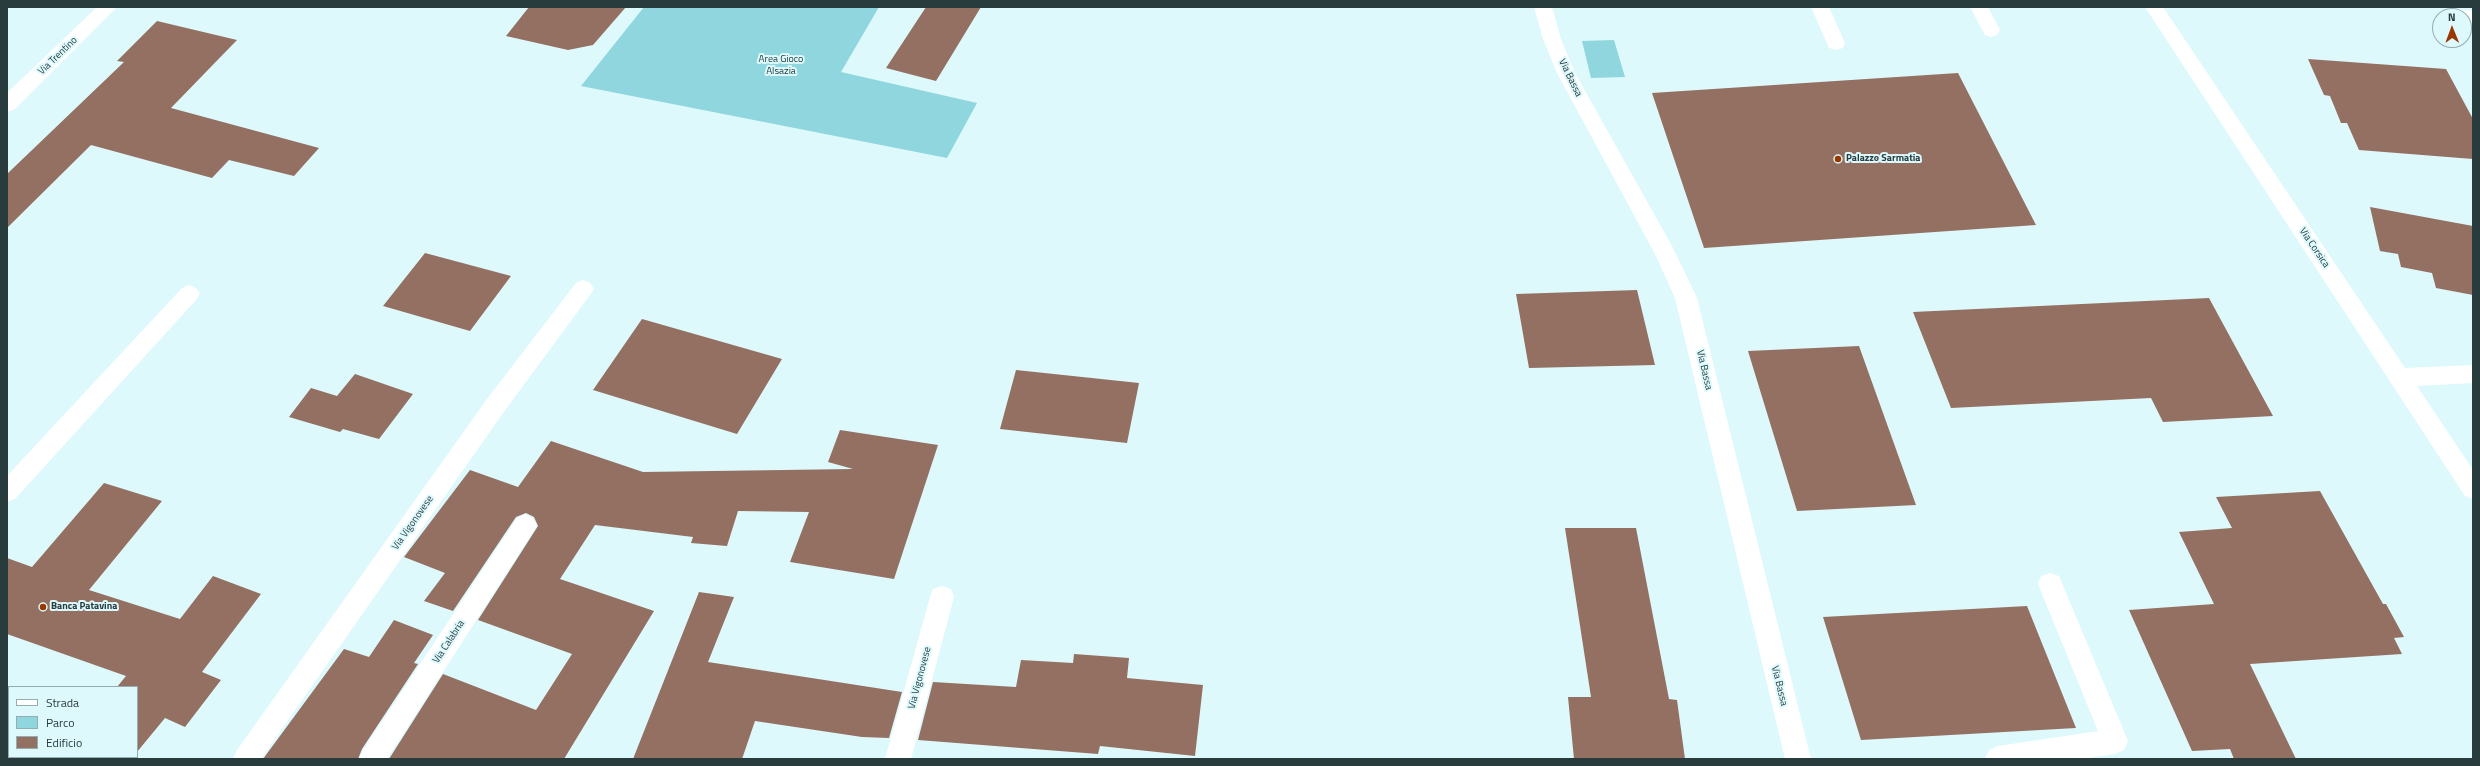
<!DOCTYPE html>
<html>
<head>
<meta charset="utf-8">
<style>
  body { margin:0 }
  #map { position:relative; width:2480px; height:766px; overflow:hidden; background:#ddf9fc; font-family:"Titillium Web",sans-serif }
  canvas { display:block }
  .frame { position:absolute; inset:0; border:8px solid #283b3d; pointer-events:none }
  .legend { position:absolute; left:8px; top:686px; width:130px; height:72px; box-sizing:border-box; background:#ddf9fc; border:1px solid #95adb0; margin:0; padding:5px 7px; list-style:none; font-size:12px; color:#283b3d }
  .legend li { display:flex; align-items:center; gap:8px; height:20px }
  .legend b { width:20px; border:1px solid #95adb0 }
  .north { position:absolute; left:2432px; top:8px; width:40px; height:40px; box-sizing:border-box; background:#ddf9fc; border:1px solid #95adb0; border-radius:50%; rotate:359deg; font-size:11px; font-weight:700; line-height:16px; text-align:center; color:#283b3d }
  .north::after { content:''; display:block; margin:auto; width:14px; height:18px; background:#9a3600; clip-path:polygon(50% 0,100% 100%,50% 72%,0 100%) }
</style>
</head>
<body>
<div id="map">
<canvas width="2480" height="766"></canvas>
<div class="frame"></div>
<ul class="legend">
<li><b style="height:5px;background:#fff"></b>Strada</li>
<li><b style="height:11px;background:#90d6de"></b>Parco</li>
<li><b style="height:11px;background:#937062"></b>Edificio</li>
</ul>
<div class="north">N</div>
</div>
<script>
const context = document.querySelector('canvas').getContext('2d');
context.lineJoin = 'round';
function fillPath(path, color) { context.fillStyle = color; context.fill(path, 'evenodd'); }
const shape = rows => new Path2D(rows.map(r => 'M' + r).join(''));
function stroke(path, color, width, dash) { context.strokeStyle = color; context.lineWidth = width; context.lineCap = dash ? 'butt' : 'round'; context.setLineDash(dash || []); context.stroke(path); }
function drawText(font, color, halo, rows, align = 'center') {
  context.font = font + ' "Titillium Web",sans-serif'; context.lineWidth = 4; context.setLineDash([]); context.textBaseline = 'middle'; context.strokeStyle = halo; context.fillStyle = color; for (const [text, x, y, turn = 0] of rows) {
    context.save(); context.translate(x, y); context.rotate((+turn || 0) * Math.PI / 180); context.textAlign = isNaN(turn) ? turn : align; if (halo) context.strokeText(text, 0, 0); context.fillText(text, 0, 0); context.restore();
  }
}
fillPath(shape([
  [644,7,879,7,841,72,977,103,947,158,581,86],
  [1614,40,1625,77,1591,78,1582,41]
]), '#90d6de');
fillPath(shape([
  [529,7,626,7,593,45,568,50,506,36],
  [926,7,981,7,936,81,886,68],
  [157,21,237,40,171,108,319,148,294,176,229,160,212,178,91,145,7,228,7,174,124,62,117,61],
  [2308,59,2446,69,2473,119,2473,159,2359,150,2347,123,2341,123,2330,96,2324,95],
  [1958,73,2036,225,1704,248,1652,93],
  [2370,207,2473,226,2473,295,2436,288,2432,273,2401,267,2398,254,2380,251],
  [425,253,511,276,470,331,383,306],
  [1637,290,1655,365,1529,368,1516,294],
  [2209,298,2273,416,2163,422,2151,398,1951,408,1913,312],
  [642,319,782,359,737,434,593,390],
  [1859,346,1916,505,1797,511,1748,351],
  [1016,370,1139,383,1127,443,1000,429],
  [355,374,413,394,379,439,343,429,340,432,289,417,311,388,337,396],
  [840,430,938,445,894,579,790,562,809,512,738,511,727,546,691,543,693,537,595,525,560,579,654,611,564,759,389,759,443,674,536,710,572,654,478,620,538,526,534,517,526,513,516,517,453,611,424,601,445,573,404,557,470,470,518,487,551,441,643,472,853,469,828,462],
  [104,483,162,501,89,590,180,619,213,576,261,594,202,672,221,680,185,727,165,718,137,752,137,687,117,687,126,676,7,634,7,558,32,567],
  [2320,491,2383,604,2386,604,2404,637,2394,638,2402,654,2250,664,2296,759,2234,759,2230,749,2192,751,2129,610,2214,604,2179,532,2232,528,2216,497],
  [1565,528,1636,528,1669,699,1677,700,1685,759,1574,759,1568,697,1591,697],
  [699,592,734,597,708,662,902,692,889,738,862,737,755,721,742,759,633,759],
  [2027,606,2076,728,1861,740,1823,617],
  [394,620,433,635,414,663,418,664,362,749,358,759,263,759,344,649,369,657],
  [1074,654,1129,658,1127,678,1203,685,1195,756,1100,746,1098,754,918,740,933,682,1016,687,1021,660,1073,663]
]), '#937062');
fillPath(shape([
  [97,7,117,7,14,110,7,112,7,93,97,7],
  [1534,7,1552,7,1561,39,1575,73,1672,246,1697,298,1811,759,1785,759,1675,298,1655,254,1557,73,1543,39,1534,7],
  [1811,7,1829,7,1845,43,1843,48,1836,50,1829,48,1811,7],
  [1970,7,1988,7,2000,30,1997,35,1991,37,1985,35,1970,7],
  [2145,7,2163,7,2405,368,2473,365,2473,383,2417,386,2473,470,2473,499,2465,496,2145,7],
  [2459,9,2473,11,2473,23,2464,22,2464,16,2450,16,2453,10,2459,9],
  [583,280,590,283,594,289,590,295,503,413,261,759,233,759,237,750,487,399,576,283,583,280],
  [189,285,196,288,200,294,196,300,15,499,7,502,7,476,182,288,189,285],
  [525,514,533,518,537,525,533,532,387,759,359,759,363,750,517,518,525,514],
  [2050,573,2059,576,2128,741,2124,750,2115,754,2081,759,1985,759,1989,750,1998,746,2098,731,2038,584,2041,576,2050,573],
  [942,586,951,589,954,597,911,759,885,759,930,597,933,589,942,586]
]), '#fff');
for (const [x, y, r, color] of [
  [1838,159,4,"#9a3600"],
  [43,607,4,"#9a3600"]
]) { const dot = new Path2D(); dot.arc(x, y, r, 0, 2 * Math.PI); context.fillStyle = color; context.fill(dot); stroke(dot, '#ddf9fc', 1.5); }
drawText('10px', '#283b3d', '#ddf9fc', [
  ["Via Trentino",58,56,-44],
  ["Via Bassa",1570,78,64],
  ["Via Corsica",2314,248,56],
  ["Via Bassa",1704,370,77],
  ["Via Vigonovese",413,523,-55],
  ["Via Calabria",449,642,-57],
  ["Via Vigonovese",920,678,-75],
  ["Via Bassa",1779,686,76]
]);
drawText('10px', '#1e3537', '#ddf9fc', [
  ["Area Gioco",781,60],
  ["Alsazia",781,72]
]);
drawText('bold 10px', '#283b3d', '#ddf9fc', [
  ["Palazzo Sarmatia",1846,159],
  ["Banca Patavina",51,607]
], 'left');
</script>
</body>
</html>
